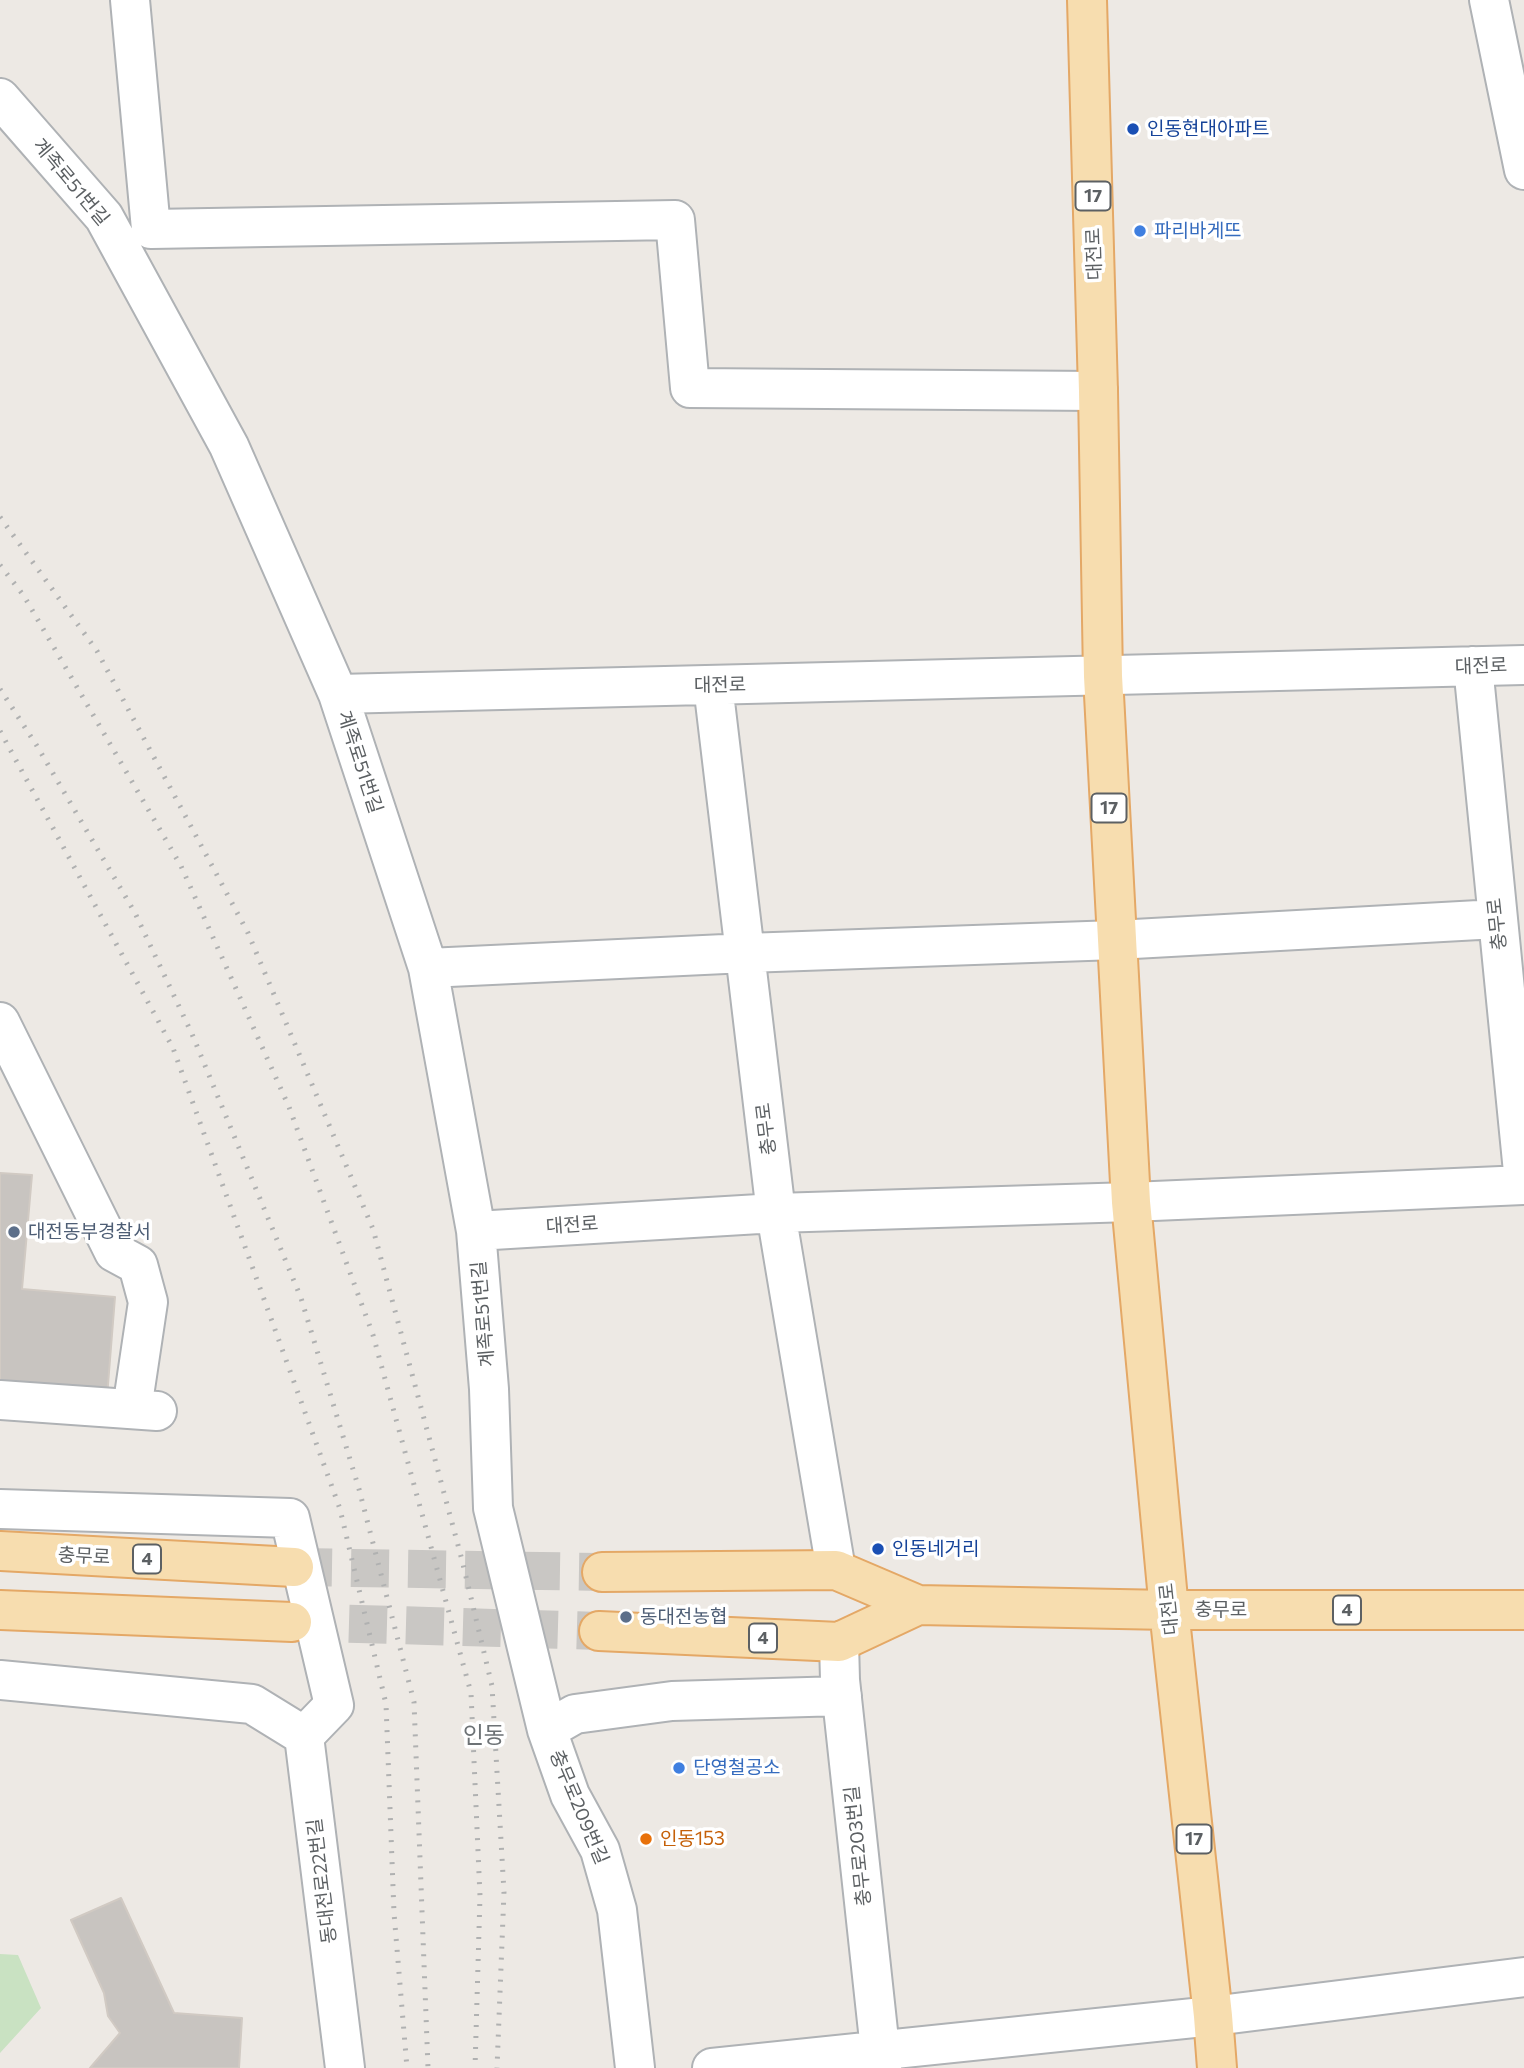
<!DOCTYPE html>
<html>
<head>
<meta charset="utf-8">
<style>
  body { margin:0 }
  canvas { display:block; background:#ede9e4 }
</style>
</head>
<body>
<canvas width="1524" height="2068"></canvas>
<script>
const context = document.querySelector('canvas').getContext('2d');
context.lineJoin = 'round';
function fillPath(path, color) { context.fillStyle = color; context.fill(path, 'evenodd'); }
const shape = rows => new Path2D(rows.map(r => 'M' + r).join(''));
function stroke(path, color, width, dash) { context.strokeStyle = color; context.lineWidth = width; context.lineCap = dash ? 'butt' : 'round'; context.setLineDash(dash || []); context.stroke(path); }
function drawText(font, color, halo, rows, align = 'center') {
  context.font = font + ' Commissioner,"Noto Sans KR",sans-serif'; context.lineWidth = 7; context.setLineDash([]); context.textBaseline = 'middle'; context.strokeStyle = halo; context.fillStyle = color; for (const [text, x, y, turn = 0] of rows) {
    context.save(); context.translate(x, y); context.rotate((+turn || 0) * Math.PI / 180); context.textAlign = isNaN(turn) ? turn : align; if (halo) context.strokeText(text, 0, 0); context.fillText(text, 0, 0); context.restore();
  }
}
fillPath(shape([
  [0,1954,18,1955,41,2008,0,2053]
]), '#c9e2c2');
const building = shape([
  [0,1173,32,1175,22,1289,115,1297,107,1397,0,1388,0,1173],
  [121,1898,174,2013,242,2018,239,2068,90,2068,120,2033,108,2016,104,1993,71,1920,121,1898]
]);
fillPath(building, '#c8c4c0');
stroke(building, '#d1cac3', 2);
stroke(shape([
  [294,1567,602,1572],
  [292,1622,599,1631]
]), '#c9c7c4', 38, [38, 19]);
const minor = shape([
  [130,0,151,229,675,220,690,388,1098,391],
  [1489,0,1524,170],
  [0,98,104,217,229,446,338,694,428,968,476,1231,489,1389,493,1508,547,1730,570,1795,600,1850,617,1910,635,2068],
  [1473,666,1524,1182],
  [713,685,776,1213,836,1570],
  [338,694,1524,665],
  [428,968,746,953,1116,940,1497,919],
  [0,1022,114,1252,138,1265,148,1302,132,1409],
  [476,1231,776,1213,1131,1202,1524,1185],
  [0,1400,157,1411],
  [0,1509,290,1518,334,1705,304,1736,345,2068],
  [839,1642,840,1680,882,2068],
  [0,1680,252,1704,304,1736],
  [547,1730,575,1714,672,1701,842,1696],
  [712,2068,1213,2016,1524,1977]
]);
const major = shape([
  [1087,0,1098,391,1103,676,1131,1202,1169,1610,1213,2016,1217,2068],
  [0,1551,294,1567],
  [602,1572,836,1570,918,1605,1169,1610,1524,1610],
  [0,1610,292,1622],
  [599,1631,839,1642,918,1605]
]);
stroke(minor, '#afb2b5', 42);
stroke(major, '#e4a866', 42);
stroke(minor, '#fff', 38);
stroke(major, '#f7ddaf', 38);
stroke(shape([
  [0,517,97,651,248,933,373,1229,462,1560,492,1686,504,1892,497,2068],
  [0,565,24,596,181,866,289,1107,373,1335,471,1693,480,1896,475,2068],
  [0,689,37,746,135,913,192,1034,301,1298,359,1489,414,1702,428,2068],
  [0,731,173,1048,340,1509,386,1704,394,1913,407,2068]
]), '#b0b1b1', 5, [2, 9]);
for (const [x, y, r, color] of [
  [1133,129,7,"#1a4fb4"],
  [1140,231,7,"#3f7fe0"],
  [14,1232,7,"#5c6f8a"],
  [878,1549,7,"#1a4fb4"],
  [626,1617,7,"#5c6f8a"],
  [679,1768,7,"#3f7fe0"],
  [646,1839,7,"#e8710a"]
]) { const dot = new Path2D(); dot.arc(x, y, r, 0, 2 * Math.PI); context.fillStyle = color; context.fill(dot); stroke(dot, '#fff', 2.5); }
for (const [x, y, w] of [
  [1093,196,35],
  [1109,808,35],
  [147,1559,28],
  [1347,1610,28],
  [763,1638,28],
  [1194,1839,35]
]) { const box = new Path2D(); box.roundRect(x - w / 2, y - 14.5, w, 29, 5); context.fillStyle = '#fff'; context.fill(box); stroke(box, '#5c6063', 2); }
drawText('bold 18px', '#5c6063', null, [
  ["17",1093,196],
  ["17",1109,808],
  ["4",147,1559],
  ["4",1347,1610],
  ["4",763,1638],
  ["17",1194,1839]
]);
drawText('19px', '#164399', '#fff', [
  ["인동현대아파트",1147,129],
  ["인동네거리",892,1549]
], 'left');
drawText('19px', '#5c6063', '#fff', [
  ["계족로51번길",71,182,50],
  ["대전로",1094,254,-92],
  ["대전로",1481,666,-2],
  ["대전로",720,685,-1],
  ["계족로51번길",360,762,72],
  ["충무로",1497,924,-96],
  ["충무로",766,1129,-97],
  ["대전로",572,1225,-4],
  ["계족로51번길",483,1314,-95],
  ["충무로",84,1556,3],
  ["대전로",1169,1609,-96],
  ["충무로",1221,1610],
  ["충무로209번길",579,1807,67],
  ["충무로203번길",858,1846,-96],
  ["동대전로22번길",322,1881,-97]
]);
drawText('19px', '#366cbe', '#fff', [
  ["파리바게뜨",1154,231],
  ["단영철공소",693,1768]
], 'left');
drawText('19px', '#4e5e75', '#fff', [
  ["대전동부경찰서",28,1232],
  ["동대전농협",640,1617]
], 'left');
drawText('19px', '#c56008', '#fff', [
  ["인동153",660,1839]
], 'left');
drawText('23px', '#6d7275', '#fff', [
  ["인동",484,1735]
]);
</script>
</body>
</html>
